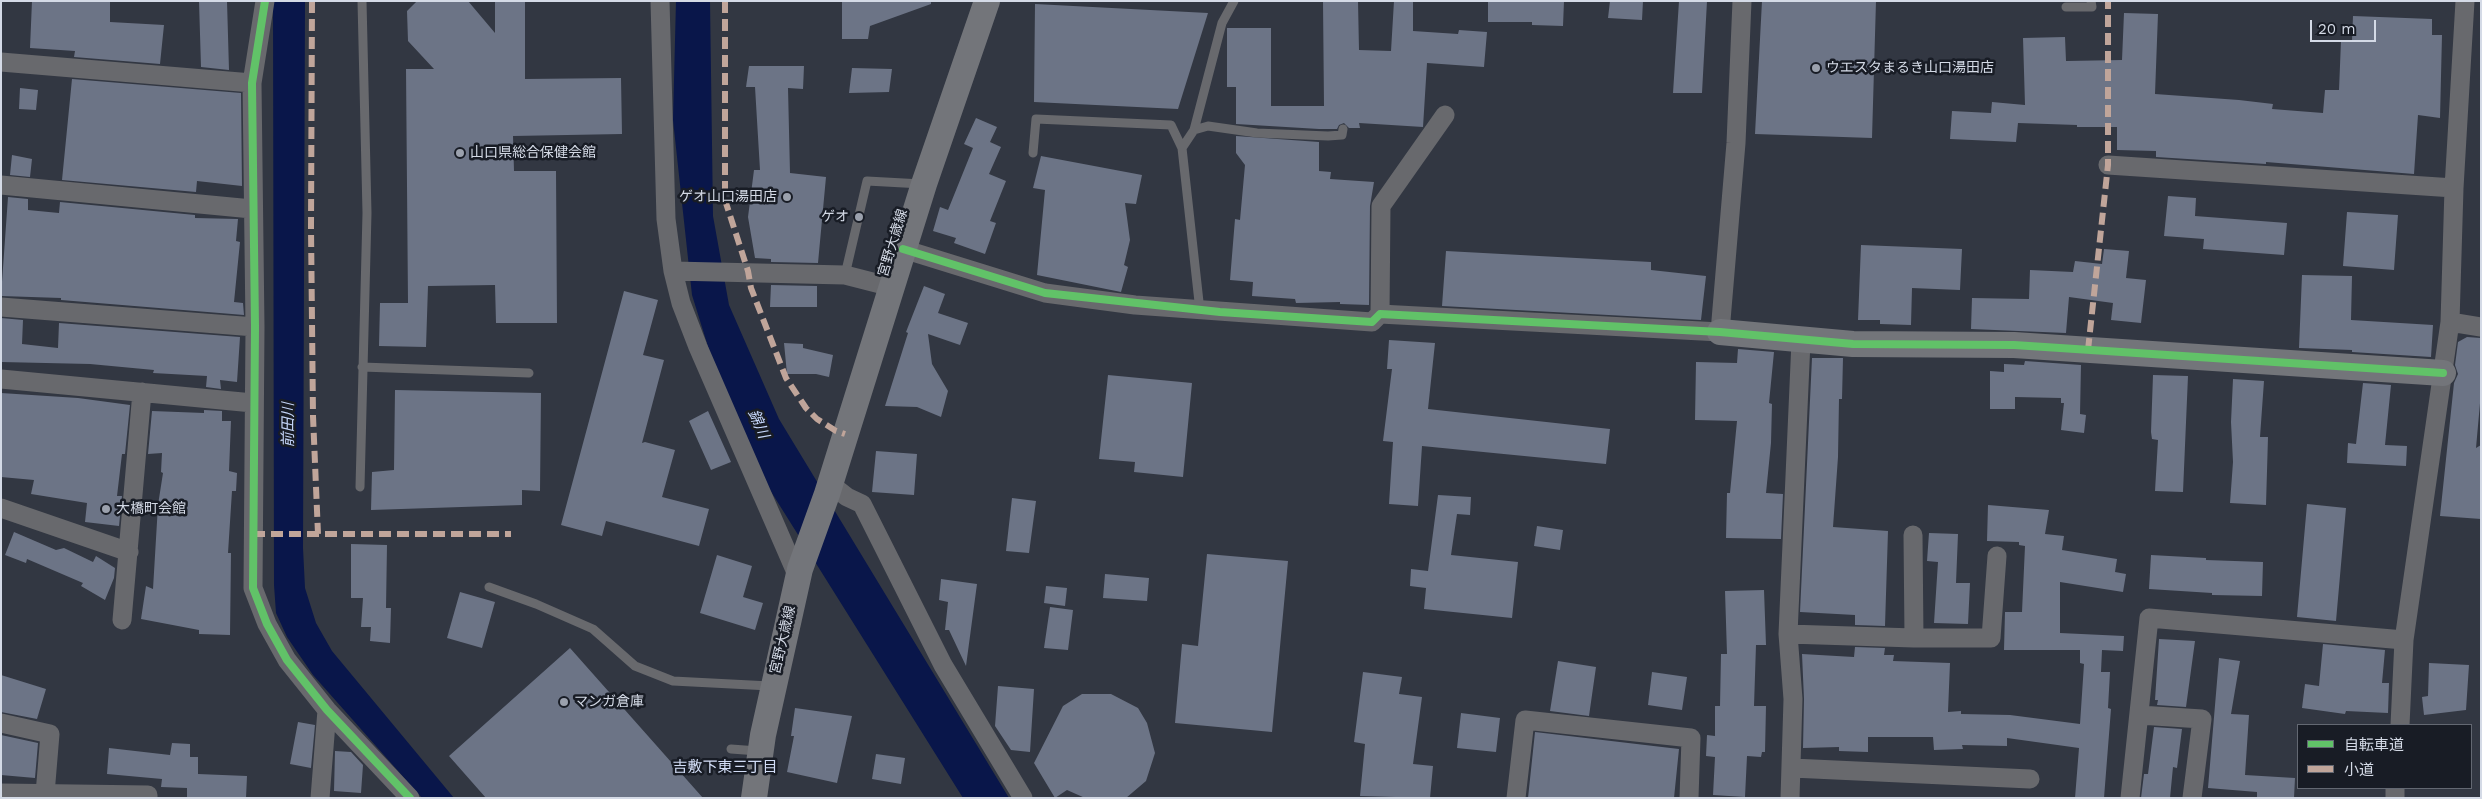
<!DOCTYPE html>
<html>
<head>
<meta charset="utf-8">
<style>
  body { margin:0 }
  #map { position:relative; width:2482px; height:799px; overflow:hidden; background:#323742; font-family:"Work Sans","Noto Sans JP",sans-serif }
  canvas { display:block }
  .frame { position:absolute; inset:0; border:2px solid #d4dae6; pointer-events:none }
  .legend { position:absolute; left:2297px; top:724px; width:175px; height:65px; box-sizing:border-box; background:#181c25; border:1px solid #636872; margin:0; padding:6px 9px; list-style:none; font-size:15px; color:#d4dae6 }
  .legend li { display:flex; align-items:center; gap:10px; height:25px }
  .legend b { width:25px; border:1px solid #636872 }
  .scale { position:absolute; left:2310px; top:20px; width:66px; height:22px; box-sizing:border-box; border:2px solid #d4dae6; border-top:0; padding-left:6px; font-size:15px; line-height:18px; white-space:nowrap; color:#d4dae6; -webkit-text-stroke:4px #181c25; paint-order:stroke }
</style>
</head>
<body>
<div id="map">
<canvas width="2482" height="799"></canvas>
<div class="frame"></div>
<ul class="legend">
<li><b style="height:6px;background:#61c268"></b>自転車道</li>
<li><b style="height:6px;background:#c0a59a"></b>小道</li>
</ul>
<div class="scale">20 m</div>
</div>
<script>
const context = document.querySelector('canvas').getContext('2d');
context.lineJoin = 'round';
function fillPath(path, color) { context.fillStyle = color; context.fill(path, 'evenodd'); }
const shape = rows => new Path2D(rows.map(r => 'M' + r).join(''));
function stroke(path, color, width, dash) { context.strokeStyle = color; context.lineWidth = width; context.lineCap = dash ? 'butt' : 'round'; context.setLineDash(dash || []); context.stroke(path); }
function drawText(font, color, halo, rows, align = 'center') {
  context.font = font + ' "Work Sans","Noto Sans JP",sans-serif'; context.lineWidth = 5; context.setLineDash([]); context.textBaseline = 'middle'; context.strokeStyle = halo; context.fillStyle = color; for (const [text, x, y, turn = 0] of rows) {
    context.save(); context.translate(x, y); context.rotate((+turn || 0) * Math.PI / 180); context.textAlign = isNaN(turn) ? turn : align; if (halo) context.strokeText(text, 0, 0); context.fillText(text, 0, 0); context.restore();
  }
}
fillPath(shape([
  [273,1,305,1,303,548,305,588,316,623,332,651,454,798,422,798,313,675,287,637,276,613,274,585],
  [676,1,710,1,713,216,729,305,779,419,1009,798,963,798,770,490,714,366,692,295,673,120]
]), '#09164a');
fillPath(shape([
  [32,1,110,1,110,22,164,25,160,64,74,57,75,51,30,48],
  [199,1,227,1,229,70,201,67],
  [417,1,468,1,495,33,495,1,525,1,525,79,621,78,622,134,513,136,514,171,556,171,557,323,496,323,495,285,428,286,426,347,379,346,380,303,408,303,406,69,434,69,408,41,407,11],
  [842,1,931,1,931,4,870,26,868,39,842,39],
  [1358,1,1359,50,1391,51,1394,1,1413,1,1413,31,1458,34,1459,30,1487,32,1484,67,1427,63,1423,127,1359,123,1360,128,1349,128,1344,123,1339,125,1337,129,1319,129,1236,124,1236,87,1227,87,1227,28,1271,28,1271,106,1324,106,1323,2],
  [1488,1,1564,1,1563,26,1532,25,1532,22,1488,22],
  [1610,1,1643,1,1642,20,1608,18],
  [1679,1,1707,1,1702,93,1673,93],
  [1762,1,1876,1,1872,138,1755,134],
  [1035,4,1208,13,1178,109,1034,102],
  [2124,13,2158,14,2155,94,2239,100,2273,104,2272,109,2323,113,2325,90,2339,90,2341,41,2352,41,2353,16,2432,19,2432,35,2442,35,2440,118,2418,115,2414,174,2266,162,2266,164,2156,157,2156,151,2117,150,2117,127,2077,127,2077,125,2018,123,2016,142,1950,139,1952,111,1991,113,1992,102,2025,105,2023,38,2065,37,2066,61,2122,60],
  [749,66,804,66,803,89,788,88,790,173,826,177,818,263,771,262,771,259,755,258,748,217,754,170,760,170,755,87,746,87],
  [852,68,892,69,889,92,849,93],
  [72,79,241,93,242,186,197,181,196,192,62,180],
  [20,88,38,90,36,110,19,109],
  [976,118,997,127,990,142,1001,147,989,174,1006,181,990,221,996,223,985,254,954,243,956,238,933,231,940,207,948,210,973,148,964,144],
  [1236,136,1319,142,1319,171,1331,172,1330,179,1374,182,1370,206,1369,305,1340,304,1340,302,1296,303,1295,299,1252,296,1253,282,1230,280,1235,219,1240,220,1245,165,1236,153],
  [12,155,32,159,30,177,10,175],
  [1041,156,1142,175,1136,204,1125,203,1130,240,1124,265,1128,267,1121,292,1037,275,1045,190,1033,188],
  [2168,196,2196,198,2195,216,2287,223,2284,255,2203,249,2204,239,2164,236],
  [8,197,28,199,28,210,59,213,60,202,195,215,195,218,238,219,236,241,240,242,234,302,243,303,244,315,61,300,61,298,1,296],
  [2347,212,2398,215,2394,270,2343,266],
  [1861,245,1962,249,1960,290,1912,288,1911,325,1880,324,1880,320,1858,320],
  [2104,249,2129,251,2126,278,2146,280,2141,323,2111,320,2113,303,2069,297,2066,333,1971,329,1972,298,2029,299,2030,270,2073,272,2075,261,2102,264],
  [1446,251,1651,262,1651,270,1706,276,1701,320,1442,306],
  [2302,275,2352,276,2351,320,2433,325,2431,357,2352,352,2352,350,2299,348],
  [771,285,817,286,817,307,770,307],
  [924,286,945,294,938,313,968,323,960,345,928,334,932,364,948,391,941,417,917,407,885,406,908,333,906,332],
  [624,291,658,300,643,355,664,360,642,443,645,442,675,450,662,497,709,509,699,546,606,521,602,536,561,525],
  [1,318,23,320,22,344,58,348,59,323,240,337,237,382,220,380,221,389,206,387,207,376,153,373,154,370,90,364,1,362],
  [2467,337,2481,338,2481,392,2476,448,2481,445,2481,519,2440,516,2454,383,2458,374,2455,365,2458,342],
  [1389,340,1435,343,1428,409,1610,429,1606,464,1422,446,1418,506,1389,504,1393,442,1383,441,1392,369,1387,369],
  [784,343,803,344,803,348,833,355,829,377,816,374,787,374],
  [1738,349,1774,352,1769,403,1772,404,1771,443,1766,493,1783,494,1781,539,1726,538,1727,493,1730,493,1737,421,1695,420,1696,362,1737,363],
  [1812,358,1843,358,1842,399,1839,399,1838,457,1833,527,1888,531,1885,626,1855,625,1855,615,1800,612],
  [2025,361,2081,365,2080,414,2086,415,2084,433,2061,430,2064,403,2061,403,2061,398,2015,397,2015,409,1990,409,1990,371,2004,372,2004,364,2024,365],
  [1108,375,1192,383,1183,477,1134,472,1135,462,1099,459],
  [2153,375,2188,376,2183,492,2155,491,2158,440,2152,439,2151,432],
  [2233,379,2264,381,2260,437,2268,437,2266,505,2230,503,2233,462,2231,422],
  [2363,383,2391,385,2385,445,2407,446,2406,466,2347,463,2348,443,2356,444],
  [395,390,541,393,540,491,522,490,522,505,371,510,372,472,394,470],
  [1,393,78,398,130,405,125,454,122,454,117,496,122,496,119,526,85,522,87,503,31,494,34,480,1,477],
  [204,410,222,411,222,421,231,421,229,471,237,473,236,491,232,491,228,553,231,553,230,635,199,634,199,630,141,619,146,586,153,589,158,505,163,473,161,472,162,453,148,454,152,411,204,413],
  [708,411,731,462,711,470,689,421],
  [876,451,917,454,914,495,872,492],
  [1438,495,1471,497,1470,515,1457,514,1451,555,1518,562,1512,618,1424,609,1426,588,1410,586,1411,569,1428,571],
  [1012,498,1036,501,1029,553,1006,551],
  [2307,504,2346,508,2336,621,2297,617],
  [1988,505,2049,510,2045,534,2064,536,2062,550,2117,559,2115,572,2126,574,2123,592,2060,582,2060,633,2124,636,2123,651,2102,650,2101,672,2110,672,2108,708,2111,709,2104,798,2075,798,2079,748,2007,738,2007,746,1962,745,1963,749,1934,750,1933,737,1868,737,1868,752,1839,751,1839,747,1803,748,1804,699,1802,654,1854,657,1855,647,1885,648,1884,655,1894,655,1893,661,1950,663,1948,712,1961,711,1961,714,2010,715,2080,724,2084,664,2080,663,2080,650,2004,650,2005,612,2022,612,2025,546,2019,545,2019,542,1987,541],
  [1537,526,1563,530,1560,550,1534,546],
  [14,532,56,550,64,548,93,562,96,556,115,568,114,578,105,600,81,586,83,583,27,559,26,563,5,555],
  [1929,533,1958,534,1956,583,1970,583,1968,624,1934,623,1938,562,1927,561],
  [351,544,387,545,386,608,391,608,390,643,370,641,371,627,361,627,363,598,351,598],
  [1207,554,1288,561,1272,732,1175,723,1182,644,1198,646],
  [717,555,752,566,743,597,763,603,755,630,700,613],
  [2151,555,2206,558,2206,560,2263,562,2262,596,2212,595,2212,593,2149,589],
  [1105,574,1149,578,1147,601,1103,598],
  [941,579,977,584,966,666,949,630,945,630,948,602,939,600],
  [1046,586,1067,588,1065,606,1044,603],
  [1764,590,1766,645,1756,645,1754,706,1766,706,1765,752,1762,752,1761,757,1747,756,1745,797,1713,795,1715,757,1706,756,1707,735,1715,736,1715,706,1720,706,1721,654,1727,654,1725,591],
  [460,592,495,602,482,648,447,638],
  [1050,607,1073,610,1068,650,1044,648],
  [2159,639,2195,641,2186,707,2157,705,2158,700,2155,700],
  [2323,644,2385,650,2382,683,2389,683,2388,713,2346,711,2345,714,2302,708,2305,684,2319,686],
  [570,648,703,798,486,798,449,756],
  [2219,658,2240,661,2231,714,2249,715,2245,775,2295,778,2294,798,2257,798,2257,792,2208,788],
  [1558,661,1596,667,1589,716,1550,711],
  [2429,663,2469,665,2466,710,2424,715,2422,697,2428,696],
  [1363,672,1402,677,1399,694,1422,697,1413,764,1433,766,1430,798,1360,796,1365,744,1354,742],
  [1652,672,1687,677,1682,710,1648,705],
  [1,675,46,689,37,719,1,712],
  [998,686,1034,689,1030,752,1011,750,995,726],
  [1082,694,1111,694,1138,708,1147,723,1155,753,1146,781,1126,798,1085,798,1067,790,1055,798,1034,763,1063,706],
  [795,708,852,716,837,783,787,772,794,736,791,736],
  [1461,713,1500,718,1496,752,1457,748],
  [298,722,315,725,311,768,290,764],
  [2154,727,2182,729,2177,768,2173,767,2170,798,2141,798,2144,774,2148,774],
  [1535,732,1679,749,1674,798,1528,798],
  [1,735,38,743,35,778,1,775],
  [172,743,190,744,190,757,198,757,198,774,247,776,246,798,187,798,187,788,161,787,162,779,107,774,109,748,170,755],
  [335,751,351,752,363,765,361,793,334,791],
  [876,754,905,758,901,784,872,779]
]), '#6c7486');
stroke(shape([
  [2066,7,2092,7,2091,1],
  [1194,130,1208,126,1257,133,1328,136,1342,135,1343,129],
  [1033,153,1036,119,1171,125,1182,148],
  [845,275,867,181,922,184],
  [1200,311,1182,148,1194,130,1222,23,1234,1],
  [362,367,529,373],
  [360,487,367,213,362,1],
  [489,587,536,604,593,629,635,666,673,681,770,686],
  [731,749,758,751]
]), '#68696d', 9);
stroke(shape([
  [265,1,252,83,255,327,253,588,267,624,287,660,327,710,410,798],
  [660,1,666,219,673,271,681,303,698,347,798,577],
  [1,62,252,83],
  [2108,165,2454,188],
  [1,185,252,209],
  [903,249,1045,293,1135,305,1372,322,1380,314,1720,332,1736,143,1742,1],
  [673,271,845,275,892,287],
  [1,307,255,327],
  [1380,314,1381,206,1445,115],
  [2450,322,2481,327],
  [1,379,253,403],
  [829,483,847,497,862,504,943,665,1023,798],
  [1,508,129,552],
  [1913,535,1914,638],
  [122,620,142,392],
  [1788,634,1914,638,1991,638,1997,556],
  [2139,715,2202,719,2192,798],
  [1,723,50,734,45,794],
  [2400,725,2404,640,2450,322,2454,188,2465,1],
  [1792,768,2030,779],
  [1,793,148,795,148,798],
  [320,798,327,710],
  [1516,798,1525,720,1691,738,1689,798],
  [1790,798,1793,699,1788,634,1801,341],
  [2130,798,2149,618,2404,640],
  [2395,798,2395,788]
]), '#68696d', 19);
stroke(shape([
  [1720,332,1853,344,2014,345,2443,373],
  [754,798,763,735,800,569,827,494,924,184,987,1]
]), '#73757a', 26);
stroke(shape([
  [312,1,311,228,313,416,318,534],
  [725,1,725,200,748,271,751,288,786,378,806,408,817,419,836,431,845,434],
  [2088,350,2108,165,2108,1],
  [253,534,511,534]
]), '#c0a59a', 6, [12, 6]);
stroke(shape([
  [265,1,252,83,255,327,253,588,267,624,287,660,327,710,410,798],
  [903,249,1045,293,1220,312,1372,322,1380,314,1720,332,1853,344,2014,345,2443,373]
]), '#61c268', 8);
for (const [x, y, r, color] of [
  [1816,68,5,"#9ba1ad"],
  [460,153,5,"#9ba1ad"],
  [787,197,5,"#9ba1ad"],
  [859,217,5,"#9ba1ad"],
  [106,509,5,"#9ba1ad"],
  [564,702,5,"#9ba1ad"]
]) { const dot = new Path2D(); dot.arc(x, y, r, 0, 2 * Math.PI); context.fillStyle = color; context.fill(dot); stroke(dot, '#181c25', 2); }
drawText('14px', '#d4dae6', '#181c25', [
  ["ウエスタまるき山口湯田店",1826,68],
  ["山口県総合保健会館",470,153],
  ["ゲオ山口湯田店",777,197,"right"],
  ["ゲオ",849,217,"right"],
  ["大橋町会館",116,509],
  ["マンガ倉庫",574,702]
], 'left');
drawText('14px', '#d4dae6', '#181c25', [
  ["宮野大歳線",893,243,-73],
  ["宮野大歳線",783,640,-77]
]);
drawText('italic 15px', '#c5d6fa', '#181c25', [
  ["錦川",758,424,66],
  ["前田川",289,425,-90]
]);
drawText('15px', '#d2ddf6', '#181c25', [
  ["吉敷下東三丁目",725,768]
]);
</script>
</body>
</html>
